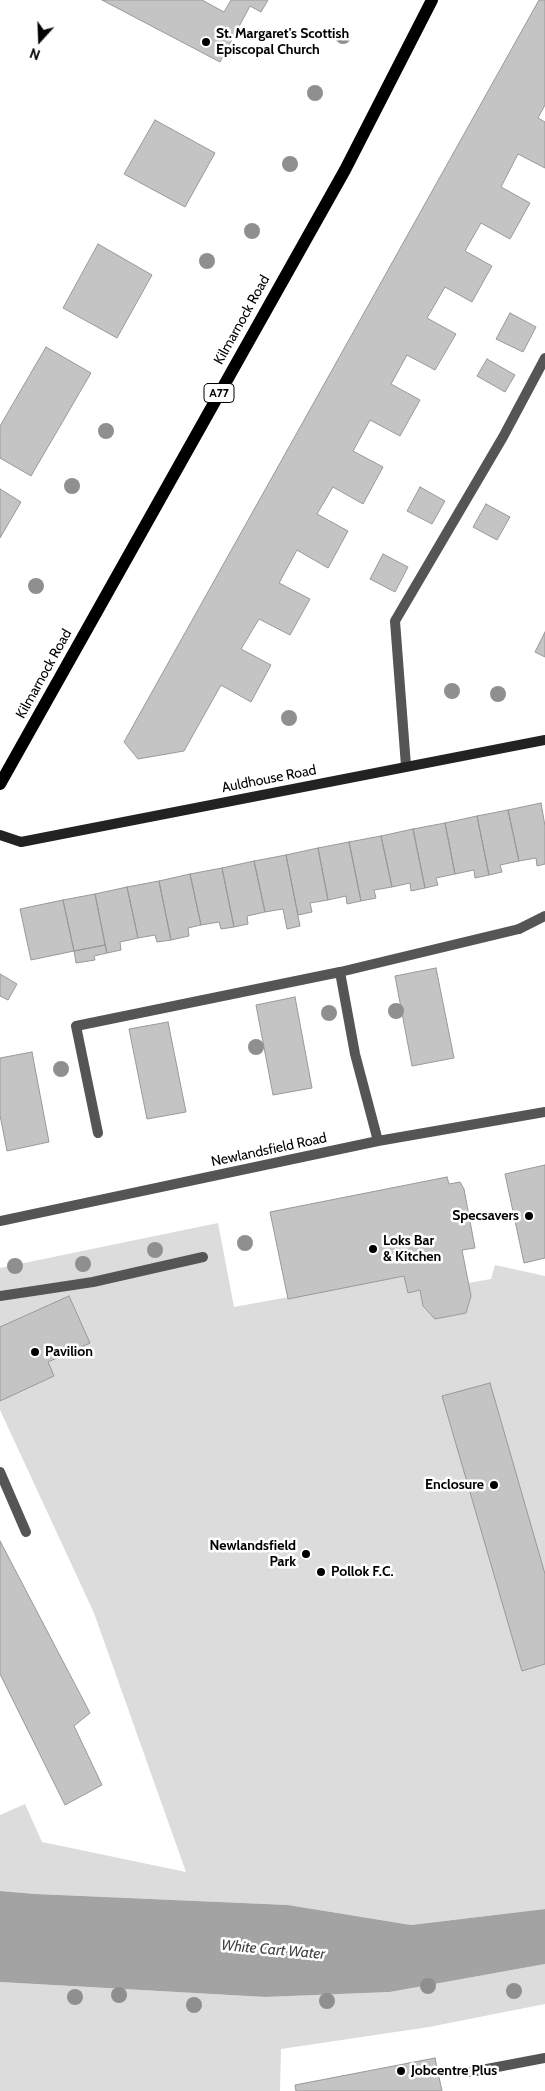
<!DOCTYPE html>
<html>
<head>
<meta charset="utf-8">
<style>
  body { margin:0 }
  #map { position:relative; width:545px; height:2091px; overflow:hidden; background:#fff; font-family:Cabin,sans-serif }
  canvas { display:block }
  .north { position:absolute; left:15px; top:15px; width:50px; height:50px; -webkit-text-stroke:4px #fff; paint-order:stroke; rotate:200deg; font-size:14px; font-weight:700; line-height:20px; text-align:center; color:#000 }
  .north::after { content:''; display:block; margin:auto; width:18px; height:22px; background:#000; clip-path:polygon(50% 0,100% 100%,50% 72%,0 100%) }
</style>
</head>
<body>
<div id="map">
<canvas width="545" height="2091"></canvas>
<div class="north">N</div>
</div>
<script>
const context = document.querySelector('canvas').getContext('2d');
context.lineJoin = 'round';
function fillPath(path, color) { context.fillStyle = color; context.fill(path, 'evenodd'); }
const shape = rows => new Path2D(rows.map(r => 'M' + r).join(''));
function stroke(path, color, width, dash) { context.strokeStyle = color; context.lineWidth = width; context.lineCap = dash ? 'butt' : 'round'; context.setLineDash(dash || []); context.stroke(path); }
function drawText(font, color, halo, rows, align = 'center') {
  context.font = font + ' Cabin,sans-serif'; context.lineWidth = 5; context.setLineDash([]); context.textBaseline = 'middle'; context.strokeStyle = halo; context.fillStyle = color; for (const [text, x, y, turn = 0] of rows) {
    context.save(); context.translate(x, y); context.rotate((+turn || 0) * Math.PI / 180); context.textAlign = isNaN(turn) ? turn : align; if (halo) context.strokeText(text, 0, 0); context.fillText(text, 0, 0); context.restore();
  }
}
fillPath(shape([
  [218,1223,234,1307,404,1276,408,1293,420,1290,423,1306,435,1319,466,1313,471,1296,468,1283,491,1279,495,1265,545,1276,545,1909,411,1925,288,1905,36,1894,0,1891,0,1815,25,1804,42,1842,186,1872,94,1613,0,1410,0,1268],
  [545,1964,545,2004,429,2027,281,2049,280,2091,0,2091,0,1982,265,1997,390,1992]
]), '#dcdcdc');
fillPath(shape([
  [0,1891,36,1894,288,1905,411,1925,545,1909,545,1964,390,1992,265,1997,0,1982]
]), '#a3a3a3');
const building = shape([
  [102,0,202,0,224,12,231,0,268,0,261,12,250,6,220,62,102,0],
  [539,0,545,0,545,105,538,118,545,122,545,168,518,154,501,187,530,203,510,239,481,223,465,251,492,266,472,302,445,287,427,318,456,334,435,370,407,355,391,384,420,400,400,436,370,420,353,451,383,467,363,504,333,487,317,514,348,531,328,568,297,550,279,583,310,599,290,635,259,619,241,649,271,665,251,702,221,685,184,751,138,759,124,742,539,0],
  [155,120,215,153,185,207,124,174,155,120],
  [98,244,152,275,117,338,63,308,98,244],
  [510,313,536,327,523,352,496,339,510,313],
  [46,347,91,373,31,476,0,458,0,426,46,347],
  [487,359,515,375,505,392,477,376,487,359],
  [420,487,445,501,432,524,407,511,420,487],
  [0,489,21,502,0,538,0,489],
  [486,504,510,517,497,540,473,527,486,504],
  [383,554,408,567,395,592,370,579,383,554],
  [545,632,545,657,535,652,545,632],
  [541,803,545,826,545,864,537,866,536,858,519,861,508,810,541,803],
  [508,810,519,861,500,865,502,872,489,875,477,816,508,810],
  [477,816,489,875,475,878,474,870,455,874,445,823,477,816],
  [445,823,455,874,436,878,438,885,425,888,413,829,445,823],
  [413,829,425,888,411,891,410,883,392,887,381,836,413,829],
  [381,836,392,887,374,890,376,898,361,901,349,842,381,836],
  [349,842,361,901,347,904,346,896,328,900,318,848,349,842],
  [318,848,328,900,310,903,312,912,298,915,286,855,318,848],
  [286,855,300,926,287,929,283,909,265,912,254,861,286,855],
  [254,861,265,912,247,916,248,924,234,927,222,868,254,861],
  [222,868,234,927,221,929,219,922,201,925,190,874,222,868],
  [190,874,201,925,188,928,189,936,171,940,159,881,190,874],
  [159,881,171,940,157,942,155,935,138,938,127,887,159,881],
  [127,887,138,938,120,942,121,950,107,953,95,894,127,887],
  [95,894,105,945,74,951,63,900,95,894],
  [63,900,74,951,31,960,20,909,63,900],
  [105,945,107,953,94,956,95,960,76,963,74,951,105,945],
  [436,968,454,1058,412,1066,395,976,436,968],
  [0,974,17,984,8,1000,0,996,0,974],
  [295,997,312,1088,273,1095,256,1005,295,997],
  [168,1022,186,1112,147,1119,129,1029,168,1022],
  [32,1052,49,1142,7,1151,0,1115,0,1058,32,1052],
  [545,1165,545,1258,524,1263,505,1174,545,1165],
  [447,1177,449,1184,460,1182,464,1189,475,1248,462,1250,471,1296,466,1313,435,1319,423,1306,420,1290,408,1293,404,1276,288,1299,270,1212,447,1177],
  [69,1296,90,1343,48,1362,54,1376,0,1401,0,1327,69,1296],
  [490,1383,545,1574,545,1664,522,1671,442,1396,490,1383],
  [0,1541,90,1713,74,1726,102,1785,65,1805,0,1674,0,1541],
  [435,2058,442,2091,296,2091,295,2085,435,2058]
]);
fillPath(building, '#c4c4c4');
stroke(building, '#999', 1);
stroke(shape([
  [406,766,395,621,503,437,545,358],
  [519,929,545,916],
  [0,1296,93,1282,203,1257],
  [471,2072,545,2058]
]), '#555', 10);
stroke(shape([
  [340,972,355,1054,378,1141],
  [98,1133,76,1026,340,972,519,929],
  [0,1221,378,1141,545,1112],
  [0,1472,26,1532]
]), '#555', 10);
stroke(shape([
  [0,835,21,842,545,740]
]), '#222', 10);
stroke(shape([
  [0,784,345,170,432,0]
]), '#000', 12);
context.fillStyle = '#8f8f8f';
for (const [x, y] of [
  [343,36],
  [315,93],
  [290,164],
  [252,231],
  [207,261],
  [106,431],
  [72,486],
  [36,586],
  [452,691],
  [498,694],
  [289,718],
  [396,1011],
  [329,1013],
  [256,1047],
  [61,1069],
  [245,1243],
  [155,1250],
  [83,1264],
  [15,1266],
  [428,1986],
  [514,1991],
  [119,1995],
  [75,1997],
  [327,2001],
  [194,2005]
]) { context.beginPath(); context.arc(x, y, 8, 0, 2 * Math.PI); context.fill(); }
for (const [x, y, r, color] of [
  [206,42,5,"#000"],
  [529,1216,5,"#000"],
  [373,1249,5,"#000"],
  [35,1352,5,"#000"],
  [494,1485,5,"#000"],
  [306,1554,5,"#000"],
  [321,1572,5,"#000"],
  [401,2071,5,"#000"]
]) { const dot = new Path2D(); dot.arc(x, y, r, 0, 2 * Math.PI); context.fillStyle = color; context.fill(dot); stroke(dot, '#fff', 2); }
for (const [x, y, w] of [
  [219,393,30]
]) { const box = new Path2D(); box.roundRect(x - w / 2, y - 9.5, w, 19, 4); context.fillStyle = '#fff'; context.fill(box); stroke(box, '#000', 1); }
drawText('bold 12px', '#000', null, [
  ["A77",219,393]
]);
drawText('bold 14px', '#000', '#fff', [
  ["St. Margaret's Scottish",216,34],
  ["Episcopal Church",216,50],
  ["Specsavers",519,1216,"right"],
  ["Loks Bar",383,1241],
  ["& Kitchen",383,1257],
  ["Pavilion",45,1352],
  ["Enclosure",484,1485,"right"],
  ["Newlandsfield",296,1546,"right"],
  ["Park",296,1562,"right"],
  ["Pollok F.C.",331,1572],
  ["Jobcentre Plus",411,2071]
], 'left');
drawText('14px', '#000', '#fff', [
  ["Kilmarnock Road",242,320,-61],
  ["Kilmarnock Road",44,674,-61],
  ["Auldhouse Road",269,779,-11],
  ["Newlandsfield Road",269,1150,-12]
]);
drawText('italic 15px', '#444', '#fff', [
  ["White Cart Water",273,1950,5]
]);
</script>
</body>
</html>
